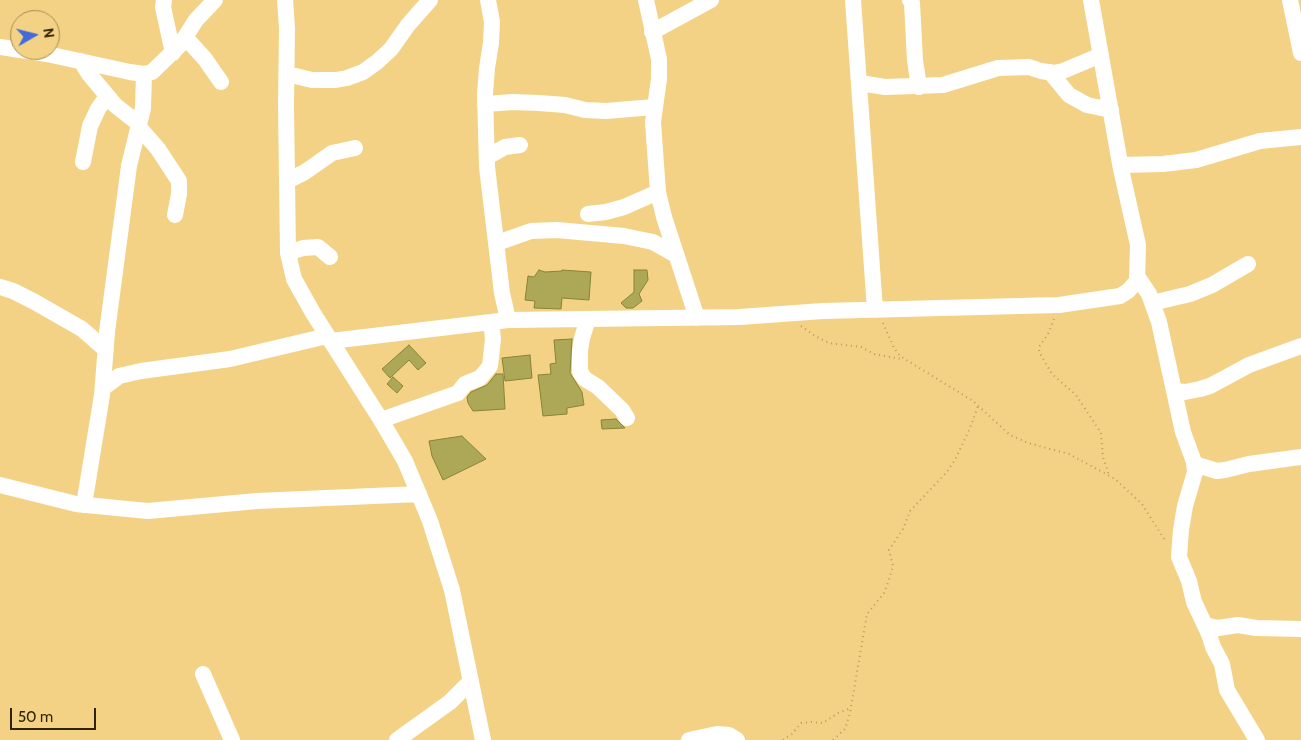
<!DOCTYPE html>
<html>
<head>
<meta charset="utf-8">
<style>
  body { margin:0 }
  #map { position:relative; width:1301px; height:740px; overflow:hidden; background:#f3d285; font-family:Cabin,sans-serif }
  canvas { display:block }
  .north { position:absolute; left:10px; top:10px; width:50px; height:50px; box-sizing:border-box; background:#f3d285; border:1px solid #a58c51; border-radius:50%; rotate:82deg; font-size:14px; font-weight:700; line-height:20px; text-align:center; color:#2f2302 }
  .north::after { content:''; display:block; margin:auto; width:18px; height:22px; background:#4369db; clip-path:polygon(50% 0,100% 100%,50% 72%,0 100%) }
  .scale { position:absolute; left:10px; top:708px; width:86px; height:22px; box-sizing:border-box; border:2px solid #2f2302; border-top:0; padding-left:6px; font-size:15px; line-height:18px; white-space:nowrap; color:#2f2302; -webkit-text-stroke:4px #f3d285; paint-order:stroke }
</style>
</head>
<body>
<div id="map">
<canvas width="1301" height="740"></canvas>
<div class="north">N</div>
<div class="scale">50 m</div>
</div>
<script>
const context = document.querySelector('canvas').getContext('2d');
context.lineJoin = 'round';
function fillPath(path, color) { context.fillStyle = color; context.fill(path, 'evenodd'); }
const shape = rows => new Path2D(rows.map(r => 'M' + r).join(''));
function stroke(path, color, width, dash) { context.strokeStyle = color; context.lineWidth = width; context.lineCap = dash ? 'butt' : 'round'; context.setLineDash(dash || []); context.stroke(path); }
const building = shape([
  [539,270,545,272,562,271,562,270,591,272,589,300,562,298,561,309,534,308,535,301,525,300,528,276,534,277,539,270],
  [634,270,647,270,648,280,639,294,642,301,633,308,626,308,621,303,634,292,634,270],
  [572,339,570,373,582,392,584,405,567,408,567,414,543,416,538,375,551,374,550,364,556,363,554,340,572,339],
  [409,345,426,363,418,370,409,360,390,378,382,369,409,345],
  [530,355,532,378,505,381,502,358,530,355],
  [496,374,503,374,505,409,473,411,468,403,467,397,471,392,487,385,496,374],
  [393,377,403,386,397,393,387,384,393,377],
  [616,419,625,428,602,429,601,420,616,419],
  [462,436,486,459,443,480,432,456,429,441,462,436]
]);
fillPath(building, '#aca858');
stroke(building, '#888433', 1);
stroke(shape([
  [1054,319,1048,334,1039,347,1039,352,1052,374,1076,395,1082,404,1101,433,1103,457,1109,475],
  [883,323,894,348,900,356,973,401,1010,435,1028,443,1069,454,1115,479,1142,504,1166,542],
  [801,326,815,336,829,343,861,347,874,354,901,359],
  [783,740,792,734,801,723,811,722,823,723,838,713,851,708],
  [833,740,845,729,850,713,867,614,884,593,887,586,893,566,889,550,903,529,910,511,946,473,955,460,970,428,978,406]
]), '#b89d5e', 2, [1, 4]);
stroke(shape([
  [164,0,163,7,173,53],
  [285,0,287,28,286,106,288,253,294,279,313,313,381,420,405,461,430,521,452,590,483,740],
  [488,0,492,22,491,43,487,68,485,94,487,167,502,293,508,320],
  [646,0,659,59,659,79,653,122,658,192,664,217,697,318],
  [853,0,875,310],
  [910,0,912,3,915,60,919,87],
  [1290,0,1301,53],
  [652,32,711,0],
  [185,37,205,59,221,82],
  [0,47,20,50],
  [21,50,47,54,130,72,144,74,152,72,180,45,196,20,215,0],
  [81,61,89,74,115,105,139,124],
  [1050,72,1069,95,1087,105,1111,110],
  [287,74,312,80,336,80,347,78,363,72,377,62,391,49,408,25,430,0],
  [860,83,885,87,943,85,998,68,1029,67,1041,71,1054,73,1063,71,1101,55],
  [485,104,513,102,539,103,565,105,585,110,606,111,654,107],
  [138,126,158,149,179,181,179,194,175,215],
  [487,157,505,147,520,145],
  [83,162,90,126,98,109,107,96],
  [1121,165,1163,164,1196,160,1260,141,1301,137],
  [287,181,305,172,332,153,355,148],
  [588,214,606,212,624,207,658,192],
  [497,243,531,231,557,230,624,236,653,242,676,255],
  [288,253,303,248,318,247,330,257],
  [1137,276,1149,294,1159,322,1183,432,1194,462,1195,472,1185,506,1181,530,1179,557,1189,581,1194,602,1209,634,1213,647,1222,664,1227,690,1257,740],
  [0,287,13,291,33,301,82,329,106,350],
  [1152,303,1190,294,1212,285,1248,264],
  [588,319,582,338,580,351,580,372,585,379,598,387,622,410,627,418],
  [331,341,508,320,740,317,823,311,1059,305,1120,296,1128,291,1137,281,1138,245,1121,169,1091,0],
  [103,388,119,376,141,371,230,359,327,336],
  [1174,391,1185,392,1200,389,1210,386,1249,365,1301,346],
  [381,420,458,393,465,384,480,378,490,366,493,339,491,322],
  [1194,464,1217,471,1225,470,1249,464,1301,457],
  [0,485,76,504,148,511,257,501,419,494],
  [84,505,102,395,107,332,129,166,143,108,144,74],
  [1205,625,1218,628,1238,625,1256,628,1301,629],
  [203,674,232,740],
  [397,740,450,702,471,681],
  [689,740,717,734,729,735,737,740]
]), '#fff', 16);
</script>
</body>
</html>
